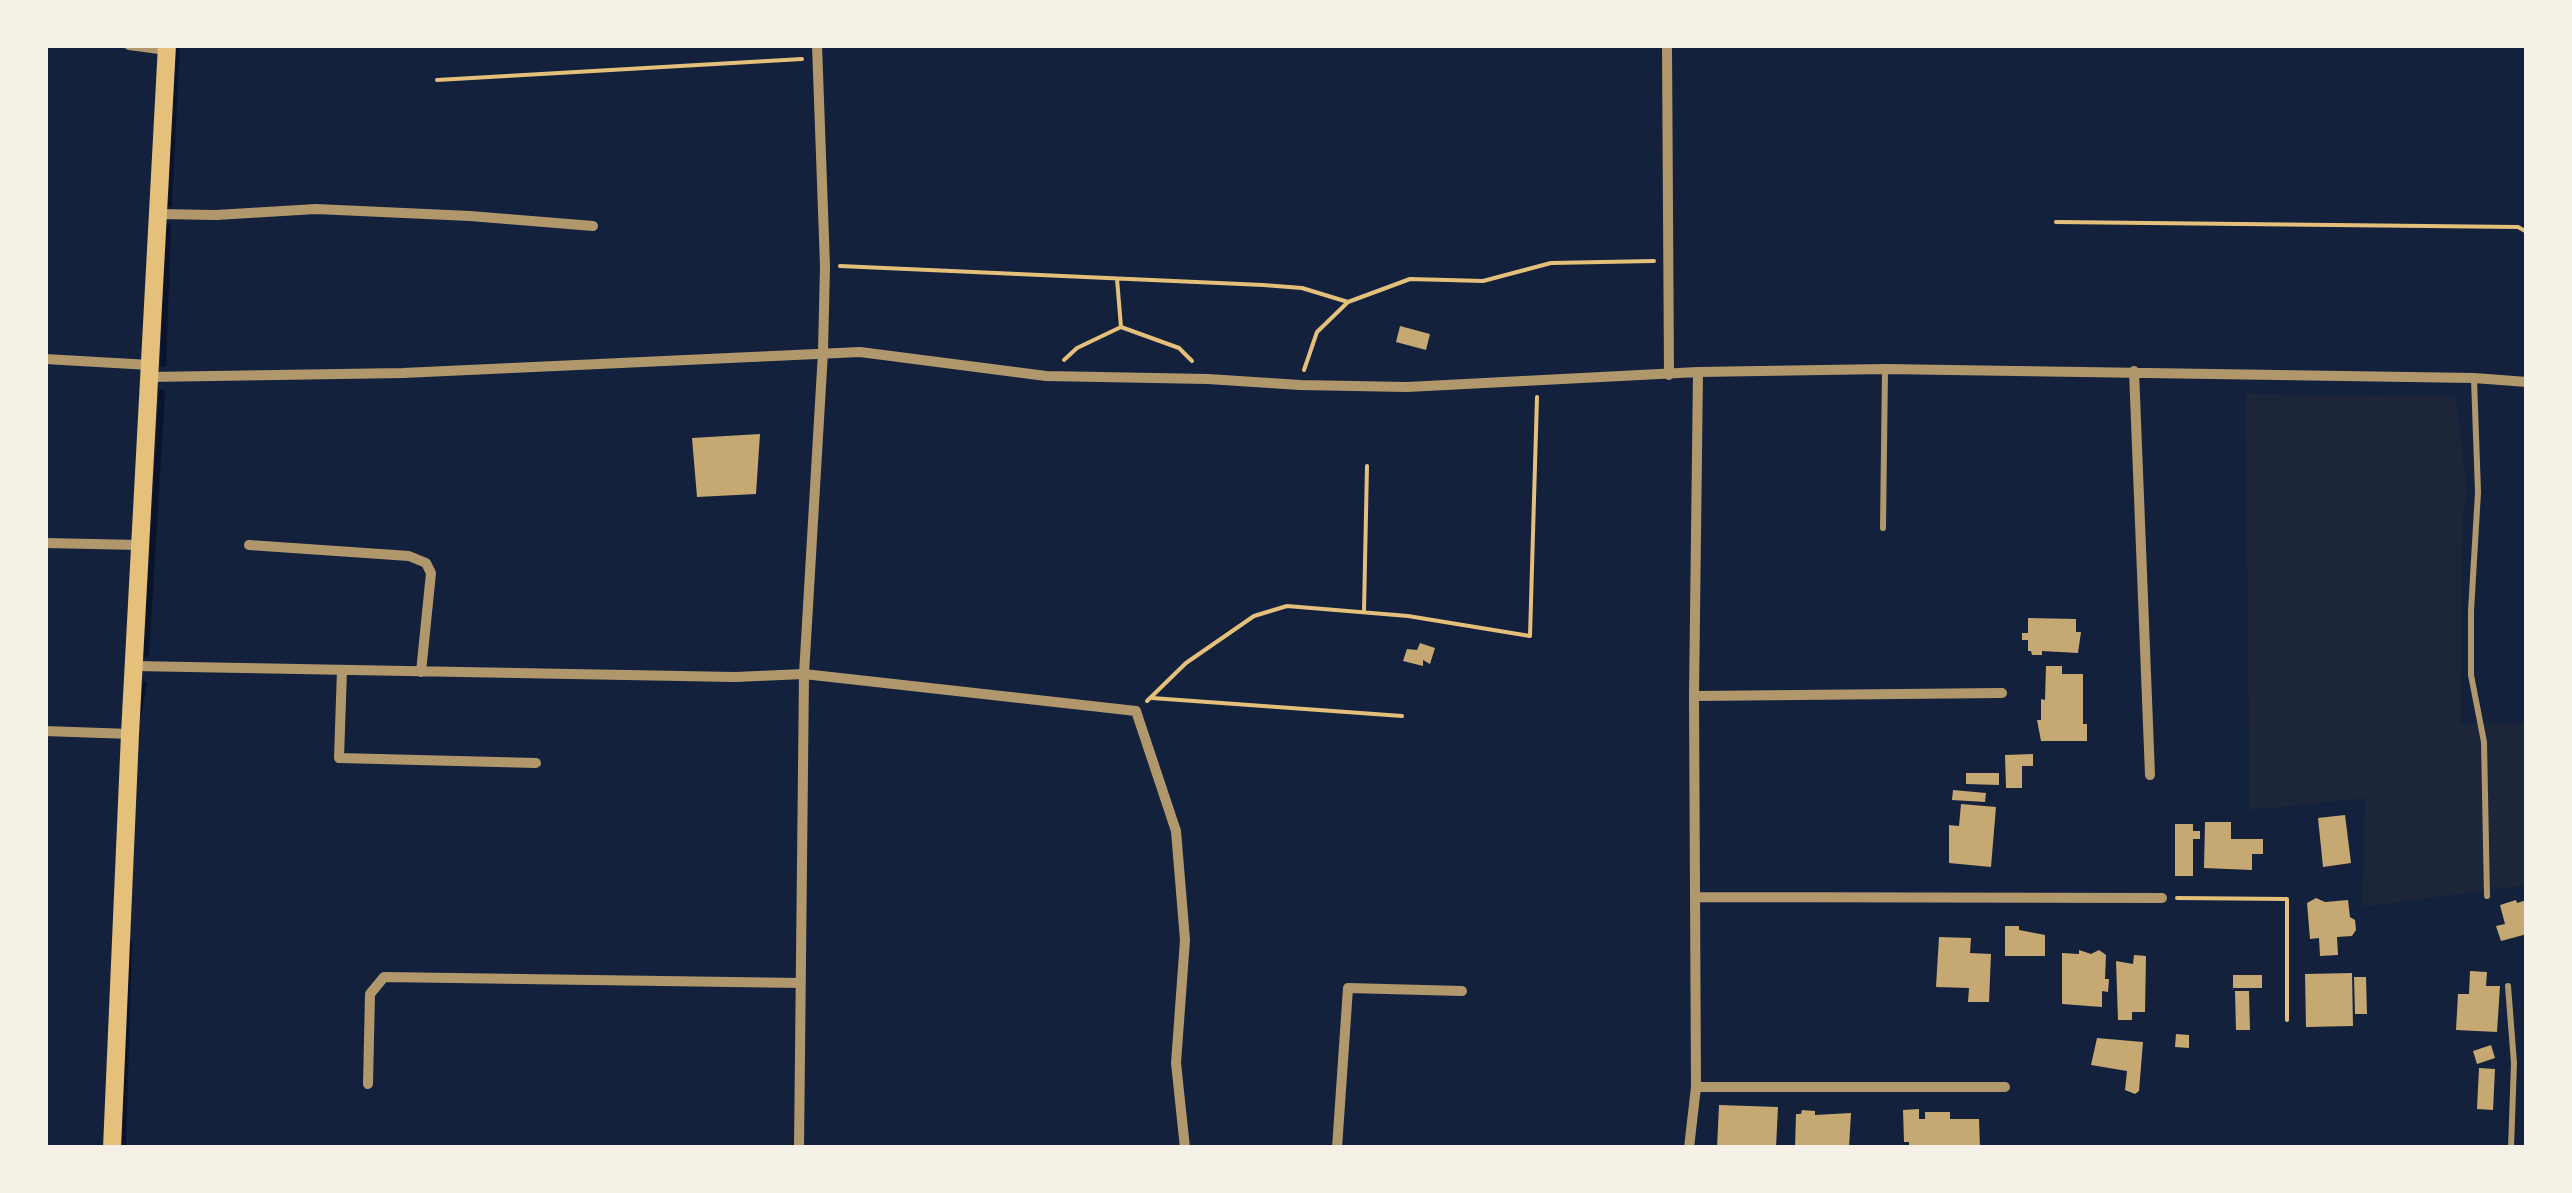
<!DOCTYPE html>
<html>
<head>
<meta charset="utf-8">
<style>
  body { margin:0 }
  #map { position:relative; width:2572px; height:1193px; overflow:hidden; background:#14213d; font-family:Barlow,sans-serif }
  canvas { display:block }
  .frame { position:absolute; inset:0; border:48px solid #f6f1e7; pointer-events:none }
</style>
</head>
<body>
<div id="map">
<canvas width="2572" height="1193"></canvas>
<div class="frame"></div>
</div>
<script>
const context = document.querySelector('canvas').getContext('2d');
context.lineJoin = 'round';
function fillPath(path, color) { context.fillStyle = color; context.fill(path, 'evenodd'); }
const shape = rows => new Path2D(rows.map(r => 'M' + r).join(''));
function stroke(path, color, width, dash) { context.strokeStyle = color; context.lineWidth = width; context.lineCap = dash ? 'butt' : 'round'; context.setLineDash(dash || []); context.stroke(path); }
fillPath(shape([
  [2245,394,2456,397,2467,492,2462,524,2461,723,2527,723,2527,885,2362,907,2365,798,2250,810]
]), '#1d2539');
stroke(shape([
  [169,204,177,45],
  [163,364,168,226],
  [146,655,162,392],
  [139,712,144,684],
  [123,1148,129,944]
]), '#0b132b', 6);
fillPath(shape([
  [1400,326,1430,334,1426,350,1396,342],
  [760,434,756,494,697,497,692,438],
  [2028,618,2076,619,2076,632,2081,632,2078,653,2042,651,2042,655,2032,655,2031,651,2028,651,2028,640,2022,640,2022,633,2028,633],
  [1420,643,1435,648,1430,664,1423,660,1423,666,1403,661,1407,649,1417,650],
  [2046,666,2062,666,2062,674,2083,674,2083,724,2087,724,2087,741,2041,741,2037,720,2041,720,2041,699,2045,700],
  [2033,754,2033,766,2022,766,2022,788,2006,788,2005,755],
  [1966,773,1999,773,1999,785,1966,784],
  [1953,790,1986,793,1985,802,1952,800],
  [1961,804,1996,807,1991,867,1949,863,1949,825,1959,826],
  [2345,815,2351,863,2323,867,2318,818],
  [2205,822,2231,822,2231,839,2263,839,2263,854,2252,854,2252,870,2204,868],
  [2175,824,2193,824,2193,831,2200,831,2200,839,2193,839,2193,876,2175,876],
  [2316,898,2325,902,2348,900,2350,917,2355,920,2356,930,2352,936,2337,937,2338,955,2320,956,2319,938,2310,939,2307,903],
  [2516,900,2517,903,2527,900,2527,934,2501,941,2496,926,2505,924,2500,905],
  [2005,926,2019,926,2019,930,2045,935,2045,956,2005,956],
  [1939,937,1971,938,1970,953,1991,954,1989,1002,1968,1002,1969,988,1936,987],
  [2079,950,2091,954,2099,950,2106,955,2105,979,2109,979,2108,992,2102,991,2102,1007,2062,1004,2062,953,2079,954],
  [2134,955,2146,956,2145,1012,2132,1012,2132,1020,2118,1020,2116,961,2133,964],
  [2470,971,2487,972,2486,986,2500,986,2497,1032,2456,1030,2458,994,2469,994],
  [2352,973,2353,1026,2306,1027,2305,974],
  [2233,975,2262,975,2262,988,2233,988],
  [2354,977,2366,977,2367,1014,2355,1014],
  [2235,991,2249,991,2250,1030,2236,1030],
  [2176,1034,2189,1035,2189,1048,2175,1047],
  [2097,1038,2143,1042,2139,1091,2135,1094,2125,1090,2127,1071,2091,1065],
  [2491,1045,2495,1058,2477,1064,2473,1051],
  [2479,1068,2495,1069,2493,1110,2477,1109],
  [1719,1105,1778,1107,1776,1148,1717,1148],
  [1919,1109,1919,1119,1925,1119,1925,1112,1950,1112,1950,1119,1979,1119,1980,1148,1909,1148,1909,1142,1904,1142,1903,1110],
  [1802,1110,1815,1111,1815,1115,1851,1113,1849,1148,1795,1148,1796,1114,1801,1114]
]), '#c6a872');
stroke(shape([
  [437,80,802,59],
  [2056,222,2518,227,2527,232],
  [840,266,1263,285,1302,288,1348,302],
  [1121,327,1179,348,1192,361],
  [1064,360,1077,348,1121,327,1117,279],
  [1304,370,1317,332,1348,302,1410,279,1483,281,1551,263,1654,261],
  [1364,611,1367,466],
  [1152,698,1402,716],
  [1147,701,1186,663,1254,616,1287,606,1408,616,1530,636,1537,397],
  [2177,898,2287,899,2287,1020]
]), '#e5c07b', 4);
stroke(shape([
  [2474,379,2478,492,2471,611,2471,675,2484,742,2487,896],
  [1883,528,1885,370],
  [2508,986,2514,1063,2511,1148]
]), '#b1986c', 6);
stroke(shape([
  [129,45,167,50],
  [1667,45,1669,375],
  [158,214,216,215,316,209,470,216,593,226],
  [45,359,150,365],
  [2134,371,2150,775],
  [149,377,403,373,860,352,1046,376,1208,379,1300,385,1407,387,1698,372,1885,369,2474,378,2527,382],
  [45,543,140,545],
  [249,545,409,556,426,563,431,573,421,672],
  [134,666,735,677,804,674,1136,711,1176,831,1185,940,1176,1063,1185,1148],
  [342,670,339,758,536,763],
  [1694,696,2002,693],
  [45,731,130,734],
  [1697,897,2162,898],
  [368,1084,370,994,384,977,801,983],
  [1696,1087,2005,1087],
  [799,1148,804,674,823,352,825,266,817,45],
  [1337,1148,1348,988,1462,991],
  [1689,1148,1696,1087,1694,696,1698,372]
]), '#b1986c', 10);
stroke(shape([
  [112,1148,130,734,167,45]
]), '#e5c07b', 18);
</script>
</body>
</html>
